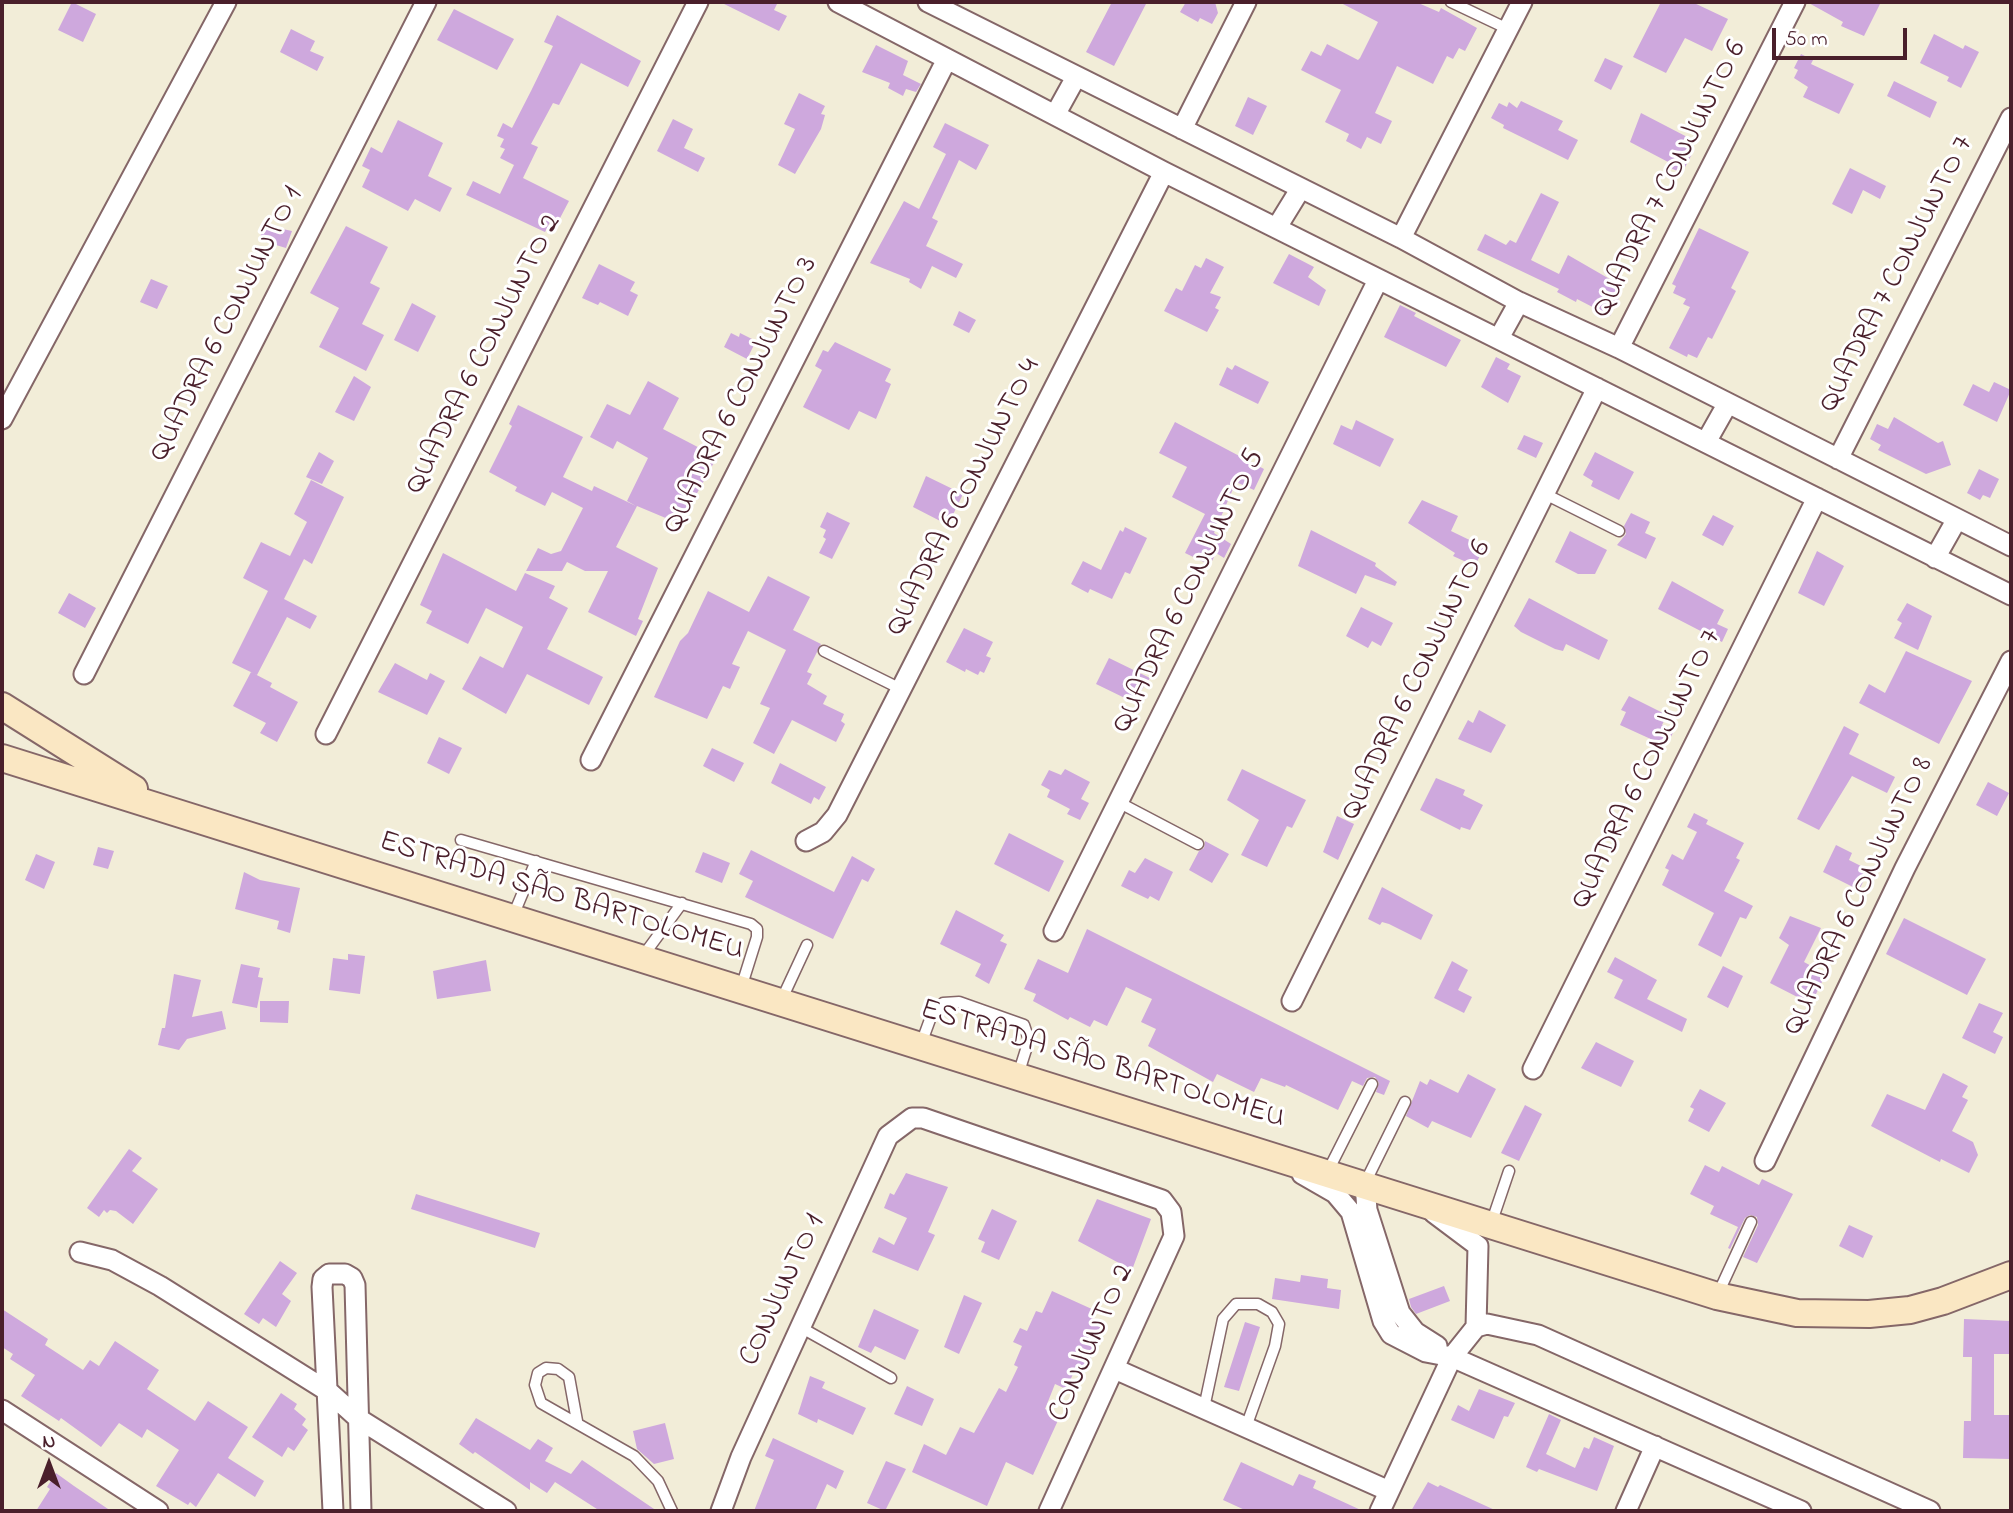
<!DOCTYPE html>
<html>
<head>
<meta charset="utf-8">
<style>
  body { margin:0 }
  #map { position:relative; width:2013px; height:1513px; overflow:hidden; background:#f2edd8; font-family:"Indie Flower",sans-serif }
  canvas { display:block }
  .frame { position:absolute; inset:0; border:4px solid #4a1f2b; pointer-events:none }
  .north { position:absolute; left:14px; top:1429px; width:70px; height:70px; -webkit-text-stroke:5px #fff; paint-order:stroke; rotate:0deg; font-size:19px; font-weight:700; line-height:28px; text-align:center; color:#4a1f2b }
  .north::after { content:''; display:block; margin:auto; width:24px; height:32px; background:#4a1f2b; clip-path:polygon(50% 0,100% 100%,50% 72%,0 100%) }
  .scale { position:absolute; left:1772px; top:28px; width:135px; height:32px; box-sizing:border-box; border:4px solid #4a1f2b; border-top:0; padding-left:9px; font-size:21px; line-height:24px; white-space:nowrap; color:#4a1f2b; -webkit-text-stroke:5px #fff; paint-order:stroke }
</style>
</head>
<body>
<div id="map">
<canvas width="2013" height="1513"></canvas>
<div class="frame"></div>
<div class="north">N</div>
<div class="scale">50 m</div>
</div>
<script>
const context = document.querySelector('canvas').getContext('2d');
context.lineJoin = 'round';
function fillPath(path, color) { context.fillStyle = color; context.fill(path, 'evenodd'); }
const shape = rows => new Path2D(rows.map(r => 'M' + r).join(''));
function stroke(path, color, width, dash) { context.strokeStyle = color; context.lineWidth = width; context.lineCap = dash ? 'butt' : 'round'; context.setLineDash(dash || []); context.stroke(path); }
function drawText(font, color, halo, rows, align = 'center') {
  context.font = font + ' "Indie Flower",sans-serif'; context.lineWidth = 6; context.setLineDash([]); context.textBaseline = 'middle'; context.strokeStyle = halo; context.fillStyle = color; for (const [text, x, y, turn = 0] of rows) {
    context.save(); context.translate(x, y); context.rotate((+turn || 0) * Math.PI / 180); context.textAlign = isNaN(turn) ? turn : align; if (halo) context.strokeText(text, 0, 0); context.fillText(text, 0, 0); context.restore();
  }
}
fillPath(shape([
  [72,2,96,14,83,42,58,30],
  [720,2,778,2,774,10,787,16,779,31],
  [1112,2,1147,2,1114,66,1086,52],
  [1186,2,1215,2,1218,13,1212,24,1200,18,1198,22,1180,12],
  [1339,2,1416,2,1439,12,1441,8,1477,28,1465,51,1459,48,1453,59,1447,56,1433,84,1397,66,1375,113,1392,121,1381,144,1367,137,1361,149,1346,141,1349,134,1325,122,1341,90,1301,70,1311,51,1321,56,1327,44,1358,60,1360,58,1378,22],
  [1661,2,1692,2,1728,19,1712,51,1685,38,1666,73,1633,57],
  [1807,2,1881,2,1864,36,1841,26,1843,22],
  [454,9,514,39,497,70,437,40],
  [557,15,641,61,628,87,581,63,559,105,553,103,531,144,538,147,523,178,569,201,559,220,553,216,545,232,466,195,473,181,500,194,514,165,500,158,505,149,500,147,504,139,497,136,503,123,512,128,531,91,553,46,544,42],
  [291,29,315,41,310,51,324,57,317,71,280,52],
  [1934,34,1963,49,1965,45,1979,52,1961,88,1947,81,1949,77,1920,63],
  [876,45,908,61,903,75,921,84,916,92,906,89,903,96,888,88,890,83,862,72],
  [1801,54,1813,60,1811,64,1854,84,1839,114,1803,97,1808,87,1794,78,1798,70,1794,68],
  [1605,58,1623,66,1611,90,1594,81],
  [1894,81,1937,102,1930,118,1887,96],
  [799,93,825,106,821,114,825,115,821,129,795,174,778,165,795,129,784,124],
  [1248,97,1267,106,1253,135,1235,126],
  [1521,101,1563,121,1558,130,1578,140,1568,160,1503,128,1504,125,1491,118,1499,103,1507,107,1509,102,1517,108],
  [1641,113,1693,140,1687,152,1692,154,1682,173,1668,167,1670,163,1630,142],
  [673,119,693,129,684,148,705,158,698,172,657,151],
  [398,120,443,143,428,176,452,188,440,212,415,199,408,211,362,187,370,170,362,166,371,147,382,153],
  [945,123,989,145,976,170,959,160,932,218,938,221,926,246,963,264,956,278,932,266,921,289,909,282,910,279,870,263,904,201,919,209,946,154,933,147],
  [1850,168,1886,186,1880,199,1863,190,1852,214,1832,204],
  [1541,193,1559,202,1531,260,1559,274,1568,255,1620,285,1616,293,1620,296,1610,316,1577,299,1576,302,1557,292,1559,289,1477,250,1485,234,1506,245,1510,240,1516,243],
  [264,225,292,231,286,248,259,240],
  [346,226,388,247,370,283,380,288,362,324,384,335,366,371,319,347,339,308,310,293],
  [1699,228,1749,252,1731,288,1736,291,1712,339,1708,337,1697,358,1688,354,1687,357,1669,348,1690,307,1683,304,1686,299,1673,293,1676,286,1672,284],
  [1289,254,1314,267,1308,277,1326,290,1319,306,1273,283],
  [1206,258,1224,267,1210,293,1221,297,1215,308,1219,310,1207,332,1164,311,1176,288,1182,291,1195,265,1201,268],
  [599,264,635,282,630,291,638,295,628,316,600,302,598,305,582,298],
  [151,279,168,286,157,309,140,302],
  [412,303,436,316,418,352,394,340],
  [1400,305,1416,313,1414,316,1461,340,1446,367,1384,337],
  [959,311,976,320,969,333,953,325],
  [731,333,739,337,740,333,756,341,747,359,724,347],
  [835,342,891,369,885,381,891,384,876,419,859,411,849,430,803,407,822,370,815,366,823,350,828,352],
  [1496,357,1510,364,1507,369,1521,376,1508,403,1481,387],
  [1235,365,1269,382,1258,404,1219,385,1227,367,1232,370],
  [354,376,371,387,354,421,335,412],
  [648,381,679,398,663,429,717,457,680,524,637,506,616,547,658,568,638,619,643,621,636,636,588,612,608,571,585,571,567,562,562,571,526,571,538,548,551,554,561,551,583,508,552,492,545,506,515,491,517,487,489,472,512,426,509,424,518,405,583,437,563,477,592,491,594,486,636,506,627,501,648,458,617,441,613,449,590,437,607,404,630,415],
  [1994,382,2011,390,1997,422,1963,405,1973,384,1989,392],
  [1894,417,1938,443,1943,441,1951,465,1926,474,1878,450,1881,445,1870,439,1877,424,1888,429],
  [1356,420,1394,439,1380,467,1333,444,1341,425,1352,430],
  [1175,422,1264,469,1254,490,1236,482,1214,533,1231,544,1224,558,1216,553,1210,565,1185,553,1205,514,1172,497,1187,467,1159,453],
  [1524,435,1543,443,1536,458,1517,449],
  [319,452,334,461,322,484,306,477],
  [1595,452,1634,472,1619,500,1591,486,1593,481,1583,475],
  [1979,469,1999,479,1990,498,1983,495,1980,500,1967,493],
  [926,476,963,494,948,525,913,507],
  [311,480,344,497,312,564,304,559,284,599,317,616,310,629,287,617,257,675,232,663,268,591,243,578,261,542,290,556,307,522,294,514],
  [1422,500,1458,516,1451,531,1484,547,1475,566,1453,556,1455,553,1408,523],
  [827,512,850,523,832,559,819,553,826,539,823,537,826,530,820,527],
  [1631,513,1650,522,1645,533,1656,538,1646,559,1617,545,1626,534,1624,526],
  [1713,515,1734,526,1723,546,1702,535],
  [1125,527,1147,538,1130,574,1125,572,1112,599,1090,589,1088,593,1071,584,1083,561,1101,570,1120,530,1123,532],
  [1311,530,1376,563,1375,566,1397,582,1395,586,1365,575,1356,594,1298,566],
  [1570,531,1607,550,1595,574,1578,574,1555,562],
  [1817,551,1844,566,1824,606,1798,593],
  [443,553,516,591,525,573,555,586,549,598,568,608,547,649,603,677,589,705,527,674,506,714,462,689,480,656,503,668,523,627,486,608,468,644,426,623,432,611,420,605],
  [768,576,810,597,793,630,821,644,807,672,812,674,807,684,827,696,823,704,844,714,841,721,845,724,836,742,792,720,774,754,753,743,770,708,760,704,786,650,748,631,732,664,740,667,730,689,723,686,707,719,654,697,680,641,688,633,708,591,749,612],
  [1672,581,1724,610,1717,624,1728,629,1722,642,1658,609],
  [69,593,96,608,85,628,58,613],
  [1529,598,1608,640,1599,660,1566,644,1563,651,1555,649,1521,632,1514,626],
  [1907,603,1932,616,1918,650,1894,638,1902,623,1897,620],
  [1361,607,1393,623,1381,646,1372,641,1368,648,1346,636],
  [964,628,993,642,986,656,991,658,984,673,980,671,978,675,966,669,965,672,946,662],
  [1906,651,1972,681,1939,744,1859,703,1869,684,1885,693],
  [1109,658,1150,678,1133,702,1096,684],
  [395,663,427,680,430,673,445,681,427,715,378,692],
  [251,672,272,683,270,687,298,702,277,742,260,733,266,723,233,706],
  [1629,696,1667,715,1662,725,1674,731,1666,746,1620,725,1626,712,1621,710],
  [1479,710,1506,725,1491,753,1458,739,1468,720,1473,723],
  [1844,726,1859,734,1849,754,1895,777,1887,793,1852,776,1819,830,1797,819],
  [439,737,462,748,449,774,427,763],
  [712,748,744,763,734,782,703,766],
  [780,763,826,787,819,800,814,797,811,804,771,783],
  [1065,769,1090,782,1081,799,1089,803,1080,820,1067,814,1070,809,1047,797,1050,790,1041,785,1049,770,1061,775],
  [1242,769,1306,800,1292,828,1287,826,1267,867,1241,855,1259,820,1227,800],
  [1436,778,1465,790,1463,795,1483,805,1470,830,1461,827,1460,830,1420,810],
  [1988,782,2009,793,1997,816,1976,805],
  [1694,813,1708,820,1706,824,1744,843,1736,858,1740,860,1724,891,1753,906,1746,919,1740,917,1721,957,1698,945,1714,913,1662,885,1669,870,1665,868,1672,854,1683,860,1697,832,1687,827],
  [1337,816,1354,824,1338,860,1323,852],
  [1009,833,1064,861,1049,892,994,864],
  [1205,841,1229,854,1212,883,1189,870,1199,851,1204,848],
  [1836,845,1852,853,1849,860,1869,870,1859,890,1823,872],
  [98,847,114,851,108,869,93,865],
  [751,850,834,892,852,856,875,869,868,882,862,879,833,939,745,897,753,881,739,874],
  [703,852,730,863,722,883,695,872],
  [36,854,55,862,44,889,25,880],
  [1145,858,1173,872,1159,901,1150,896,1148,899,1121,886,1129,870,1135,873],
  [244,872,260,880,300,888,290,933,277,929,279,921,235,909],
  [1382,887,1433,915,1421,940,1389,924,1382,922,1380,925,1368,919],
  [956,910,1004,935,1000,941,1007,944,989,984,975,976,981,964,940,944],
  [1790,916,1821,928,1804,962,1826,974,1811,1004,1770,983,1789,945,1779,938],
  [1904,918,1986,959,1967,995,1886,954],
  [1087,929,1390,1081,1384,1095,1376,1092,1379,1083,1375,1077,1367,1078,1363,1086,1352,1081,1338,1110,1286,1085,1285,1087,1261,1078,1254,1092,1217,1074,1213,1082,1148,1046,1156,1029,1141,1022,1152,999,1126,987,1107,1026,1094,1020,1090,1027,1070,1017,1068,1020,1033,1001,1036,994,1024,989,1038,959,1068,973],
  [348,954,365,956,360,994,329,990,333,958,348,960],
  [1615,957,1657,980,1647,999,1687,1019,1682,1032,1614,998,1623,980,1607,972],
  [486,960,491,991,437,999,433,971],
  [1452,961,1468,970,1458,990,1472,997,1464,1013,1434,998],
  [241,964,260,968,258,977,263,978,257,1008,232,1003],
  [1723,966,1743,976,1728,1008,1707,997],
  [174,974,201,980,192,1017,222,1011,226,1029,187,1039,179,1050,158,1045,162,1028,165,1028],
  [260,1001,289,1001,288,1023,260,1022],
  [1979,1003,2003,1013,1993,1032,2003,1037,1995,1054,1962,1038],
  [1596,1042,1634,1061,1621,1087,1581,1068],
  [1943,1073,1968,1086,1962,1097,1968,1100,1952,1131,1973,1142,1978,1155,1969,1173,1941,1159,1940,1162,1871,1126,1887,1094,1925,1110],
  [1468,1074,1496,1089,1471,1138,1432,1121,1428,1128,1406,1116,1420,1081,1427,1085,1430,1079,1458,1093],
  [1700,1089,1726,1103,1709,1132,1688,1121,1694,1109,1690,1107],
  [1525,1105,1542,1114,1519,1161,1501,1153],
  [129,1149,142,1158,132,1171,158,1189,133,1224,116,1211,110,1210,107,1213,104,1210,99,1217,87,1208],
  [1705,1165,1719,1172,1722,1166,1759,1185,1762,1179,1793,1194,1757,1263,1743,1257,1758,1225,1757,1217,1750,1215,1745,1218,1730,1249,1728,1248,1738,1227,1710,1214,1714,1206,1690,1194],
  [906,1173,948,1187,928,1232,935,1235,918,1271,872,1252,879,1237,894,1245,907,1218,884,1208,890,1193,894,1195],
  [416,1194,540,1233,535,1248,411,1209],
  [1097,1199,1151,1219,1132,1270,1078,1241],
  [992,1209,1017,1221,999,1260,981,1252,985,1242,978,1239],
  [1849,1225,1873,1236,1863,1258,1839,1246],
  [280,1261,297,1273,282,1294,291,1301,276,1327,263,1318,259,1324,244,1314],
  [1301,1275,1328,1279,1327,1288,1341,1290,1339,1309,1272,1299,1275,1278,1300,1282],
  [1444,1286,1450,1301,1416,1314,1411,1307,1409,1299],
  [1052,1291,1094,1310,1091,1318,1106,1324,1083,1376,1074,1372,1066,1389,1055,1384,1045,1409,1060,1416,1033,1475,1006,1462,987,1506,912,1472,924,1444,946,1455,960,1427,974,1433,999,1388,1006,1392,1018,1367,1014,1365,1022,1346,1013,1342,1020,1328,1027,1331,1036,1311,1042,1313],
  [964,1295,982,1303,959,1354,944,1347],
  [2,1309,48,1339,45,1345,83,1370,90,1360,99,1366,115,1341,159,1370,147,1389,195,1421,208,1401,248,1427,228,1458,264,1481,255,1497,218,1473,196,1507,190,1502,188,1505,156,1486,179,1450,147,1429,142,1438,119,1423,101,1447,61,1418,59,1421,21,1396,35,1375,10,1359,13,1354,2,1347],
  [874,1309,919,1330,905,1360,875,1346,871,1353,858,1347],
  [1964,1319,2011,1321,2011,1354,1994,1354,1994,1415,2011,1415,2011,1459,1963,1458,1964,1421,1971,1421,1972,1357,1963,1357],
  [1245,1322,1260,1327,1239,1391,1224,1387],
  [810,1376,825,1382,822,1388,866,1408,853,1435,818,1419,817,1423,798,1414],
  [907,1386,934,1399,922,1426,894,1414],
  [1479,1389,1515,1403,1508,1417,1504,1416,1494,1439,1451,1420,1458,1405,1469,1411],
  [281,1393,297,1404,294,1409,306,1419,302,1425,308,1430,294,1451,288,1447,282,1457,252,1437],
  [1549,1414,1561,1420,1546,1454,1575,1468,1584,1447,1589,1449,1594,1437,1614,1446,1597,1491,1539,1469,1537,1472,1526,1467],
  [476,1418,530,1450,538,1439,553,1448,545,1461,571,1474,582,1460,657,1511,600,1511,555,1482,547,1493,530,1482,530,1490,475,1452,473,1454,459,1444],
  [665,1423,674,1459,654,1464,637,1449,633,1431],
  [773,1438,844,1471,836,1489,827,1484,815,1511,754,1511,774,1460,765,1456],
  [886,1461,906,1469,885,1511,867,1503],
  [1241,1462,1293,1486,1299,1474,1316,1481,1313,1488,1363,1511,1247,1511,1223,1500],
  [56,1473,74,1486,111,1511,36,1511,50,1489,47,1487],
  [1428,1482,1438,1487,1440,1485,1497,1511,1411,1511]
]), '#cea8dd');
const lane = shape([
  [1451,2,1508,29],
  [1545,494,1619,531],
  [824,651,901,689],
  [1118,802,1198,844],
  [461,840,751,924,757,929,757,937,741,988],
  [513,916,536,861],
  [643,956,682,903],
  [781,1001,807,945],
  [921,1044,932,1014,943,1003,959,1002,1024,1025,1029,1040,1018,1075],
  [1328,1171,1372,1084],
  [1365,1183,1405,1102],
  [1491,1224,1509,1171],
  [1717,1296,1751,1222],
  [800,1327,891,1378],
  [1204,1408,1223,1319,1236,1304,1258,1304,1272,1312,1279,1324,1275,1346,1246,1427],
  [577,1421,569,1377,558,1369,546,1368,538,1373,535,1385,541,1403,634,1456,658,1481,672,1511]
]);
const street = shape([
  [838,2,1164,172,2011,595],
  [928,2,1401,238,1519,302,1619,348,2011,546],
  [1055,115,1076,77],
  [1182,129,1246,2],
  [1277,227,1301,188],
  [1401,238,1522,2],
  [1499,338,1519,302],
  [1619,348,1795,2],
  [2,419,226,2],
  [1706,442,1728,403],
  [1838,459,2011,118],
  [1935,558,1957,519],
  [84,674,426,2],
  [326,734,698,2],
  [591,760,947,59],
  [806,841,823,832,837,815,1164,172],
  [1054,931,1378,280],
  [1292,1001,1597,388],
  [1533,1069,1817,498],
  [1765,1161,1905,868,2011,661],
  [1302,1174,1335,1193,1351,1212,1383,1321,1391,1334,1426,1352,1452,1357,1801,1511],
  [1365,1184,1367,1210,1400,1313,1415,1332,1437,1346],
  [1434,1213,1478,1246,1476,1327],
  [80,1252,112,1260,160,1286,329,1392,359,1419,506,1511],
  [1115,1369,1389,1491],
  [2,1410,158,1511],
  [333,1511,322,1287,323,1279,329,1274,345,1274,352,1278,355,1285,361,1511],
  [721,1511,741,1457,888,1136,912,1118,923,1118,1162,1200,1171,1212,1174,1236,1049,1511],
  [1380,1511,1452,1357,1476,1327,1487,1324,1538,1335,1930,1511],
  [1626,1511,1655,1446]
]);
const secondary = shape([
  [2,706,134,789],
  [2,758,1717,1296,1797,1313,1869,1314,1910,1310,1943,1301,2011,1275]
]);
stroke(lane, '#856768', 13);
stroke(street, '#856768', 23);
stroke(secondary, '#856768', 30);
stroke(lane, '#fff', 10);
stroke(street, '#fff', 19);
stroke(secondary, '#fae7c3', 26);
drawText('30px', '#4a1f2b', '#fff', [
  ["QUADRA 7 CONJUNTO 6",1671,180,-63],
  ["QUADRA 7 CONJUNTO 7",1898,275,-63],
  ["QUADRA 6 CONJUNTO 1",228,325,-63],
  ["QUADRA 6 CONJUNTO 2",485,355,-63],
  ["QUADRA 6 CONJUNTO 3",742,396,-63],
  ["QUADRA 6 CONJUNTO 4",965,498,-63],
  ["QUADRA 6 CONJUNTO 5",1190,592,-64],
  ["QUADRA 6 CONJUNTO 6",1418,681,-64],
  ["QUADRA 6 CONJUNTO 7",1648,770,-64],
  ["QUADRA 6 CONJUNTO 8",1860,897,-64],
  ["ESTRADA SÃO BARTOLOMEU",561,898,17],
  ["ESTRADA SÃO BARTOLOMEU",1102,1066,17],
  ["CONJUNTO 1",784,1291,-65],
  ["CONJUNTO 2",1093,1344,-66]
]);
</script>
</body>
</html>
